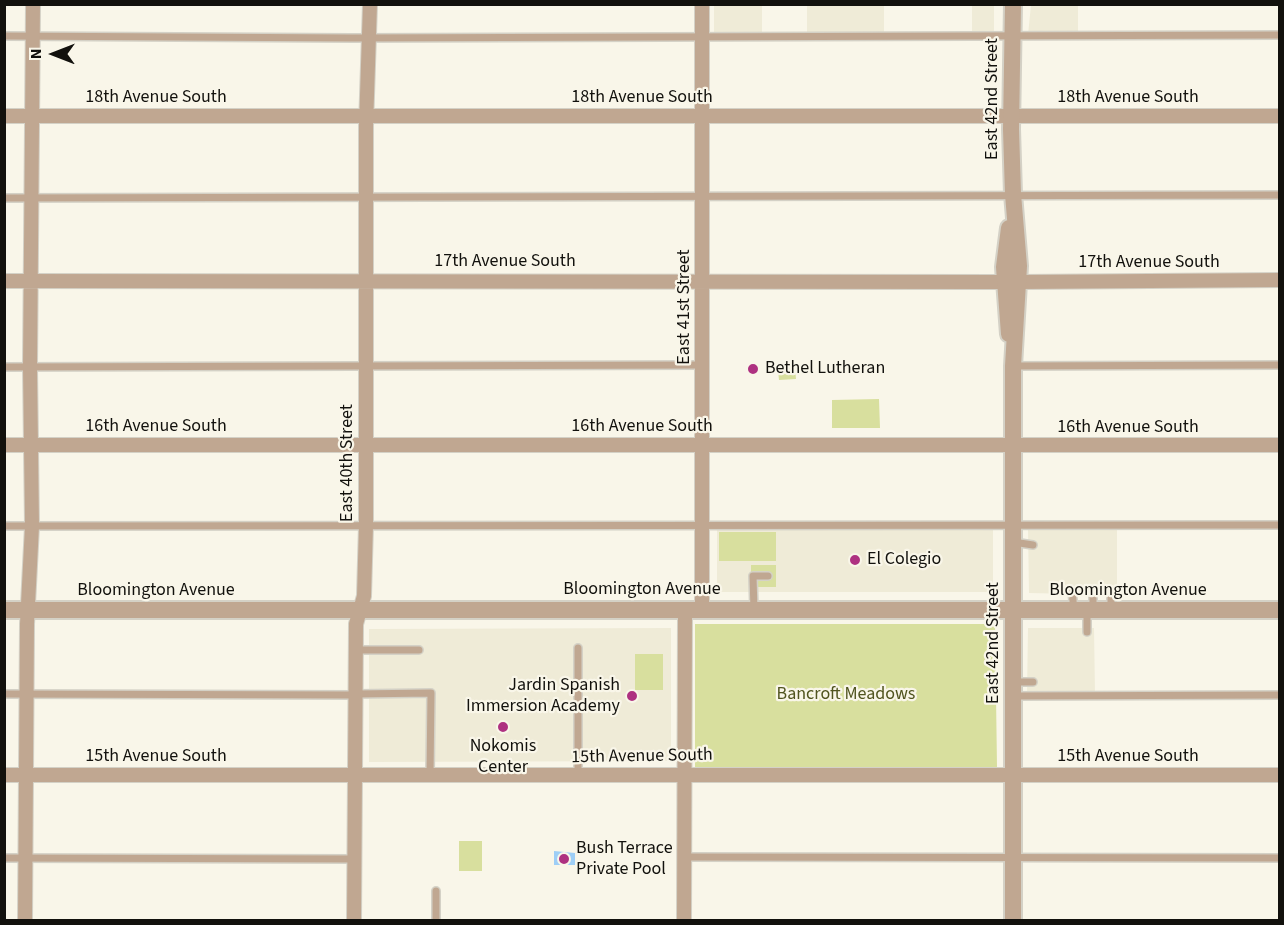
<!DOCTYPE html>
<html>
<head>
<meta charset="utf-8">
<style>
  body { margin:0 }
  #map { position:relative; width:1284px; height:925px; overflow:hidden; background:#f9f6e9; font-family:"Source Sans 3",sans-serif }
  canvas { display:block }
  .frame { position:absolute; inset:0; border:6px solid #12110d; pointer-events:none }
  .north { position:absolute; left:24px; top:24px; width:60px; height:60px; -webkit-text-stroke:4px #f9f6e9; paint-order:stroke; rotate:270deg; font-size:16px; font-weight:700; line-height:24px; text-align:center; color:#12110d }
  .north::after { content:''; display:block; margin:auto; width:21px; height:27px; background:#12110d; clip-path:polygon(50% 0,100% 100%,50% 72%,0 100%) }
</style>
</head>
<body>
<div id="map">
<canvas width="1284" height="925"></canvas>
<div class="frame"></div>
<div class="north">N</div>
</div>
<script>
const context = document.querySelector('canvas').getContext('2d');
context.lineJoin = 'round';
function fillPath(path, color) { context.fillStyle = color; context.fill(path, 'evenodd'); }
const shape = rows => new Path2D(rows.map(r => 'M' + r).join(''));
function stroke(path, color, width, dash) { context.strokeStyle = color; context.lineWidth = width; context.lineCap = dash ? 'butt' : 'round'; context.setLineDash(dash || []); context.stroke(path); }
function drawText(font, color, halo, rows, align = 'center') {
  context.font = font + ' "Source Sans 3",sans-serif'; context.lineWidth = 4.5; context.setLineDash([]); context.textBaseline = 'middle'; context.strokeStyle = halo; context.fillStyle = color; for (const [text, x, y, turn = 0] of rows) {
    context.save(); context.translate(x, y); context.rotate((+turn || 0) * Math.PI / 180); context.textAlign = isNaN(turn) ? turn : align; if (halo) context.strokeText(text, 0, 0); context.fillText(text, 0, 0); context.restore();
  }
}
fillPath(shape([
  [714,5,762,5,762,34,714,34],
  [807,5,884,5,884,35,807,35],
  [972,5,994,5,994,33,972,33],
  [1031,5,1078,5,1078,35,1028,35],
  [717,529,993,529,993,592,717,592],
  [1028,529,1117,529,1117,595,1029,593],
  [671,628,671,761,369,762,369,629],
  [1028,628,1094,628,1095,694,1027,694]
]), '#efebd7');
fillPath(shape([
  [795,367,796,379,779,380,778,370],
  [879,399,880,428,832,428,832,400],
  [719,532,776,532,776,561,719,561],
  [751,565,776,565,776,587,751,587],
  [695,624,995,624,997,767,695,767],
  [635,654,663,654,663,690,635,690],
  [459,841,482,841,482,871,459,871]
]), '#d8df9e');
fillPath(shape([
  [554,851,575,853,575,865,554,865]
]), '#9ecef6');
const service = shape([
  [4,36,352,38,1280,35],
  [4,198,1280,195],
  [1013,366,1280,365],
  [4,367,703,365],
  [4,526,1280,525],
  [1013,542,1033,545],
  [1072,590,1074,611],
  [1093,594,1093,611],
  [1111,594,1111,611],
  [754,610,753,576,768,576],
  [1087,632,1087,611],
  [578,648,578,776],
  [356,650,419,650],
  [1014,682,1033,682],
  [4,694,356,695],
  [356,694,431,693,430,775],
  [1013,696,1280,695],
  [686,857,1280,858],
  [4,858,355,859],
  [436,891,436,920]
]);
const minor = shape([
  [702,4,702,610],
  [4,116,1280,116],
  [4,281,1005,282],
  [1019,282,1280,280],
  [4,445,1280,445],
  [4,775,1280,775],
  [25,920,27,624,32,526,30,367,33,4],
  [354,920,356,624,364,596,366,525,366,126,370,4],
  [684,920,685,610]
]);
const tertiary = shape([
  [1013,4,1011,129,1013,194,1019,266,1013,366,1013,920],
  [1009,228,1004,267,1009,334],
  [4,610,1280,610]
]);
stroke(service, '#d4d1c6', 10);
stroke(minor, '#d4d1c6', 16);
stroke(tertiary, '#d4d1c6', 20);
stroke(service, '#c0a791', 7);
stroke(minor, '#c0a791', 14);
stroke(tertiary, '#c0a791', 16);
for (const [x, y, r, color] of [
  [753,369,6,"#ae3181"],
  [855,560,6,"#ae3181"],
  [632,696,6,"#ae3181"],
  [503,727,6,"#ae3181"],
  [564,859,6,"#ae3181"]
]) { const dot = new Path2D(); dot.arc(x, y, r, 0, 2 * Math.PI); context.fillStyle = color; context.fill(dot); stroke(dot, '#f9f6e9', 2); }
drawText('18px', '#12110d', '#f9f6e9', [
  ["18th Avenue South",156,98],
  ["18th Avenue South",642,98],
  ["18th Avenue South",1128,98],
  ["East 42nd Street",993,99,-90],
  ["17th Avenue South",505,262],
  ["17th Avenue South",1149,263],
  ["East 41st Street",685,307,-90],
  ["16th Avenue South",156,427],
  ["16th Avenue South",642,427],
  ["16th Avenue South",1128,428],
  ["East 40th Street",348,463,-90],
  ["Bloomington Avenue",642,590],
  ["Bloomington Avenue",156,591],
  ["Bloomington Avenue",1128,591],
  ["East 42nd Street",994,643,-90],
  ["15th Avenue South",156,757],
  ["15th Avenue South",642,757,-1],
  ["15th Avenue South",1128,757]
]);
drawText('18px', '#12110d', '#f9f6e9', [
  ["Bethel Lutheran",765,369],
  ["El Colegio",867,560],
  ["Jardin Spanish",620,686,"right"],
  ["Immersion Academy",620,707,"right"],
  ["Nokomis",503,747,"center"],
  ["Center",503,768,"center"],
  ["Bush Terrace",576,849],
  ["Private Pool",576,870]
], 'left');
drawText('18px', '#50541f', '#f9f6e9', [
  ["Bancroft Meadows",846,695]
]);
</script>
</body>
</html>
